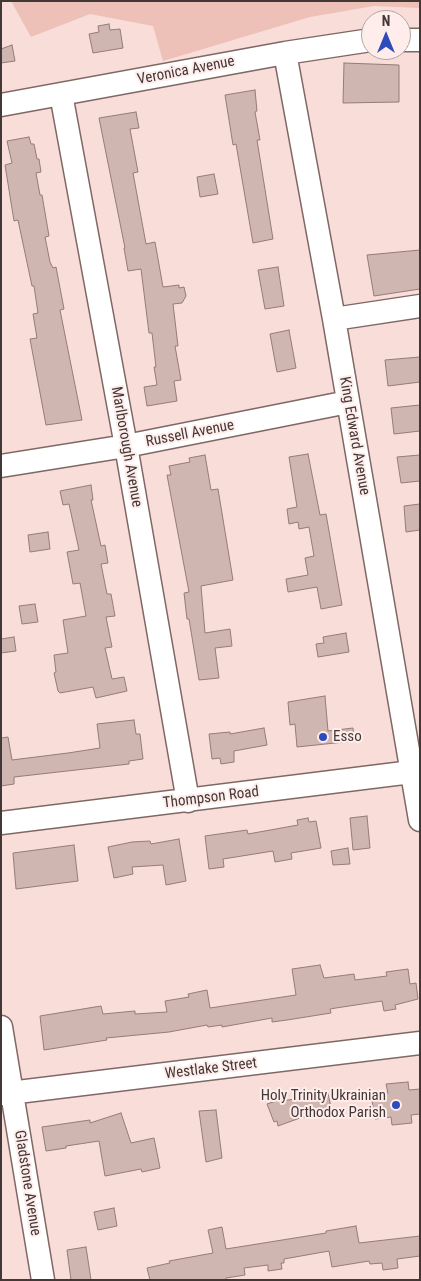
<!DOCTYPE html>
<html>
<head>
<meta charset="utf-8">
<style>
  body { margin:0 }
  #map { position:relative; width:421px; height:1281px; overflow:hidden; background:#f8ddd9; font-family:"Roboto Condensed",sans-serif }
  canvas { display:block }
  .frame { position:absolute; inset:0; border:2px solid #423836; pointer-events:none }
  .north { position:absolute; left:361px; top:10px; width:50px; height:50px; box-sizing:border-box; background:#feedeb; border:1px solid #b3a5a3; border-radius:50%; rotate:0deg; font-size:14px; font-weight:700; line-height:20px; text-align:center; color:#423836 }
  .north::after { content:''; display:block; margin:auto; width:18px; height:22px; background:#2e4bbb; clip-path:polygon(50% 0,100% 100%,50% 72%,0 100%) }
</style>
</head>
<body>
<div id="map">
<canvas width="421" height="1281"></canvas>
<div class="frame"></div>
<div class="north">N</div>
</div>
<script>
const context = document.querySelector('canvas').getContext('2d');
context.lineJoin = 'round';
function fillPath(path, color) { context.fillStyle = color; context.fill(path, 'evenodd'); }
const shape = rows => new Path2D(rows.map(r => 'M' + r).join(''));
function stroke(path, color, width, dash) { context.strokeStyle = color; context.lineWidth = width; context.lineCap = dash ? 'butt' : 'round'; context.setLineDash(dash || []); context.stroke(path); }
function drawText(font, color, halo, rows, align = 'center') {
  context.font = font + ' "Roboto Condensed",sans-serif'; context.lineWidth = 4; context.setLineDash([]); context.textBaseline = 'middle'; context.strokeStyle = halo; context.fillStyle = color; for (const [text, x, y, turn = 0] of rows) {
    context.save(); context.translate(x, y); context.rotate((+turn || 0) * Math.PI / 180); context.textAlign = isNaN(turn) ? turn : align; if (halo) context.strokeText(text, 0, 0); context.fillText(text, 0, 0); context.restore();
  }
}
fillPath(shape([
  [11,1,420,1,420,8,374,6,310,17,163,61,153,26,90,14,31,37]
]), '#edc0b8');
const building = shape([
  [109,24,110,30,120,29,123,48,93,53,89,34,99,32,98,26,109,24],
  [12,45,15,61,1,63,1,49,12,45],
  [344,63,399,65,399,102,343,103,344,63],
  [255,90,257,111,255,112,260,140,257,140,273,239,253,243,236,144,233,145,225,95,255,90],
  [136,112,139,128,130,129,138,172,133,173,146,244,155,242,163,287,179,285,179,288,184,287,186,296,182,303,173,304,178,346,175,346,181,380,174,381,177,401,147,406,144,387,157,385,154,367,156,367,152,333,149,333,141,269,128,271,124,248,125,248,99,118,136,112],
  [29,137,31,144,34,144,37,159,39,159,41,172,36,173,40,195,42,195,49,236,45,237,50,262,53,268,56,267,64,309,60,310,82,420,46,425,30,339,37,338,33,314,38,313,34,286,32,286,18,220,14,221,5,165,12,163,7,141,29,137],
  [214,174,218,194,200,197,197,177,214,174],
  [420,250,420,289,374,296,367,255,420,250],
  [278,267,284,306,265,309,258,270,278,267],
  [289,330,296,368,277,372,270,334,289,330],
  [420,357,420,382,388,386,385,360,420,357],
  [420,405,420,431,394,434,391,408,420,405],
  [308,454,320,515,326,514,342,605,321,609,317,587,288,592,286,579,308,575,305,558,314,556,309,527,299,529,298,522,289,524,287,509,297,507,289,457,308,454],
  [205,455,211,490,218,489,233,580,201,586,205,633,230,629,232,646,215,648,219,678,199,680,189,619,187,619,184,593,189,592,167,475,171,475,169,466,190,462,189,458,205,455],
  [420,455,420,481,401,483,397,457,420,455],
  [91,485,93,500,91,500,101,546,105,545,108,563,101,564,107,594,111,594,115,616,106,617,112,647,105,648,112,679,124,677,127,691,96,698,93,687,60,693,58,691,54,673,56,672,54,655,68,653,63,620,86,616,80,583,73,584,67,552,79,550,69,504,63,505,60,491,91,485],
  [420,504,420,530,406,532,404,506,420,504],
  [48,532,50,549,30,552,28,535,48,532],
  [35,604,38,622,22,624,19,606,35,604],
  [346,633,349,652,318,657,316,644,324,643,323,637,346,633],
  [14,637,16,651,1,653,1,639,14,637],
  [325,696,328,731,353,728,354,741,297,747,295,724,290,725,288,702,325,696],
  [134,720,136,734,140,734,143,759,129,761,129,764,14,777,14,784,1,786,1,738,8,737,12,760,68,753,100,748,97,724,134,720],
  [264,728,267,745,234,751,234,762,221,764,220,758,212,759,209,734,230,732,230,734,264,728],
  [367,816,370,848,353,850,350,818,367,816],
  [308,818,309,822,316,821,321,848,291,853,292,859,275,862,273,851,223,859,224,867,209,869,205,836,247,830,248,834,298,825,297,820,308,818],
  [179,839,186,881,166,885,163,865,132,867,133,874,114,878,108,847,132,842,150,841,151,844,179,839],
  [74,845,78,881,16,889,13,853,74,845],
  [348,848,350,864,333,865,331,851,348,848],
  [320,965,324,978,354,974,355,980,387,976,386,972,408,969,410,984,416,983,418,999,395,1005,396,1009,384,1011,382,1001,336,1008,330,1009,331,1013,287,1020,272,1022,272,1018,222,1027,222,1025,208,1027,207,1025,169,1032,106,1038,107,1040,44,1050,40,1016,101,1006,103,1014,135,1011,135,1014,167,1012,165,1001,189,997,188,994,207,990,210,1008,296,995,292,969,320,965],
  [408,1082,409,1090,420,1089,420,1114,411,1115,412,1123,392,1125,391,1117,375,1119,371,1095,388,1093,386,1084,408,1082],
  [328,1093,332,1112,300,1118,278,1126,277,1121,274,1122,267,1104,282,1099,283,1101,328,1093],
  [216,1110,222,1158,206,1162,199,1111,216,1110],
  [121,1113,131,1143,154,1138,160,1168,142,1172,141,1169,105,1176,99,1141,66,1146,66,1148,46,1151,42,1127,90,1120,90,1123,121,1113],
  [114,1208,117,1226,98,1230,94,1212,114,1208],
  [356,1226,359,1243,420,1236,420,1256,397,1259,398,1268,383,1270,382,1263,370,1264,369,1261,332,1267,329,1251,284,1259,284,1263,281,1263,282,1269,268,1271,268,1265,244,1268,245,1275,226,1278,226,1280,150,1280,147,1268,170,1263,169,1261,213,1253,208,1230,222,1227,226,1249,326,1233,326,1231,356,1226],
  [86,1247,91,1280,71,1280,67,1250,86,1247]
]);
fillPath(building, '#cfb6b1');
stroke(building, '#947c78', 1);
const minor = shape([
  [401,40,420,40],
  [285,53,334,319,420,820],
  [61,94,126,446,188,801],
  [1,105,285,53,371,40],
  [334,319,420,306],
  [1,466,126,446,348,402],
  [1,823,420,771],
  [1,1027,43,1280],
  [1,1094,420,1043]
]);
stroke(minor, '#7f6864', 25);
stroke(minor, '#fff', 22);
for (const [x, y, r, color] of [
  [323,737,5,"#2e4bbb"],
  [396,1105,5,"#2e4bbb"]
]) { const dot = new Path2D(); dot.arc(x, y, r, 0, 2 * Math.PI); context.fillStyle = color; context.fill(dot); stroke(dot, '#feedeb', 2); }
drawText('15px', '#423836', '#feedeb', [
  ["Veronica Avenue",186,71,-11],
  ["Russell Avenue",190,434,-11],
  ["King Edward Avenue",354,436,80],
  ["Marlborough Avenue",126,447,80],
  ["Thompson Road",211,798,-7],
  ["Westlake Street",211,1069,-7],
  ["Gladstone Avenue",27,1183,81]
]);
drawText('15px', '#423836', '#feedeb', [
  ["Esso",333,737],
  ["Holy Trinity Ukrainian",386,1096,"right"],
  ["Orthodox Parish",386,1113,"right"]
], 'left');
</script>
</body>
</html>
